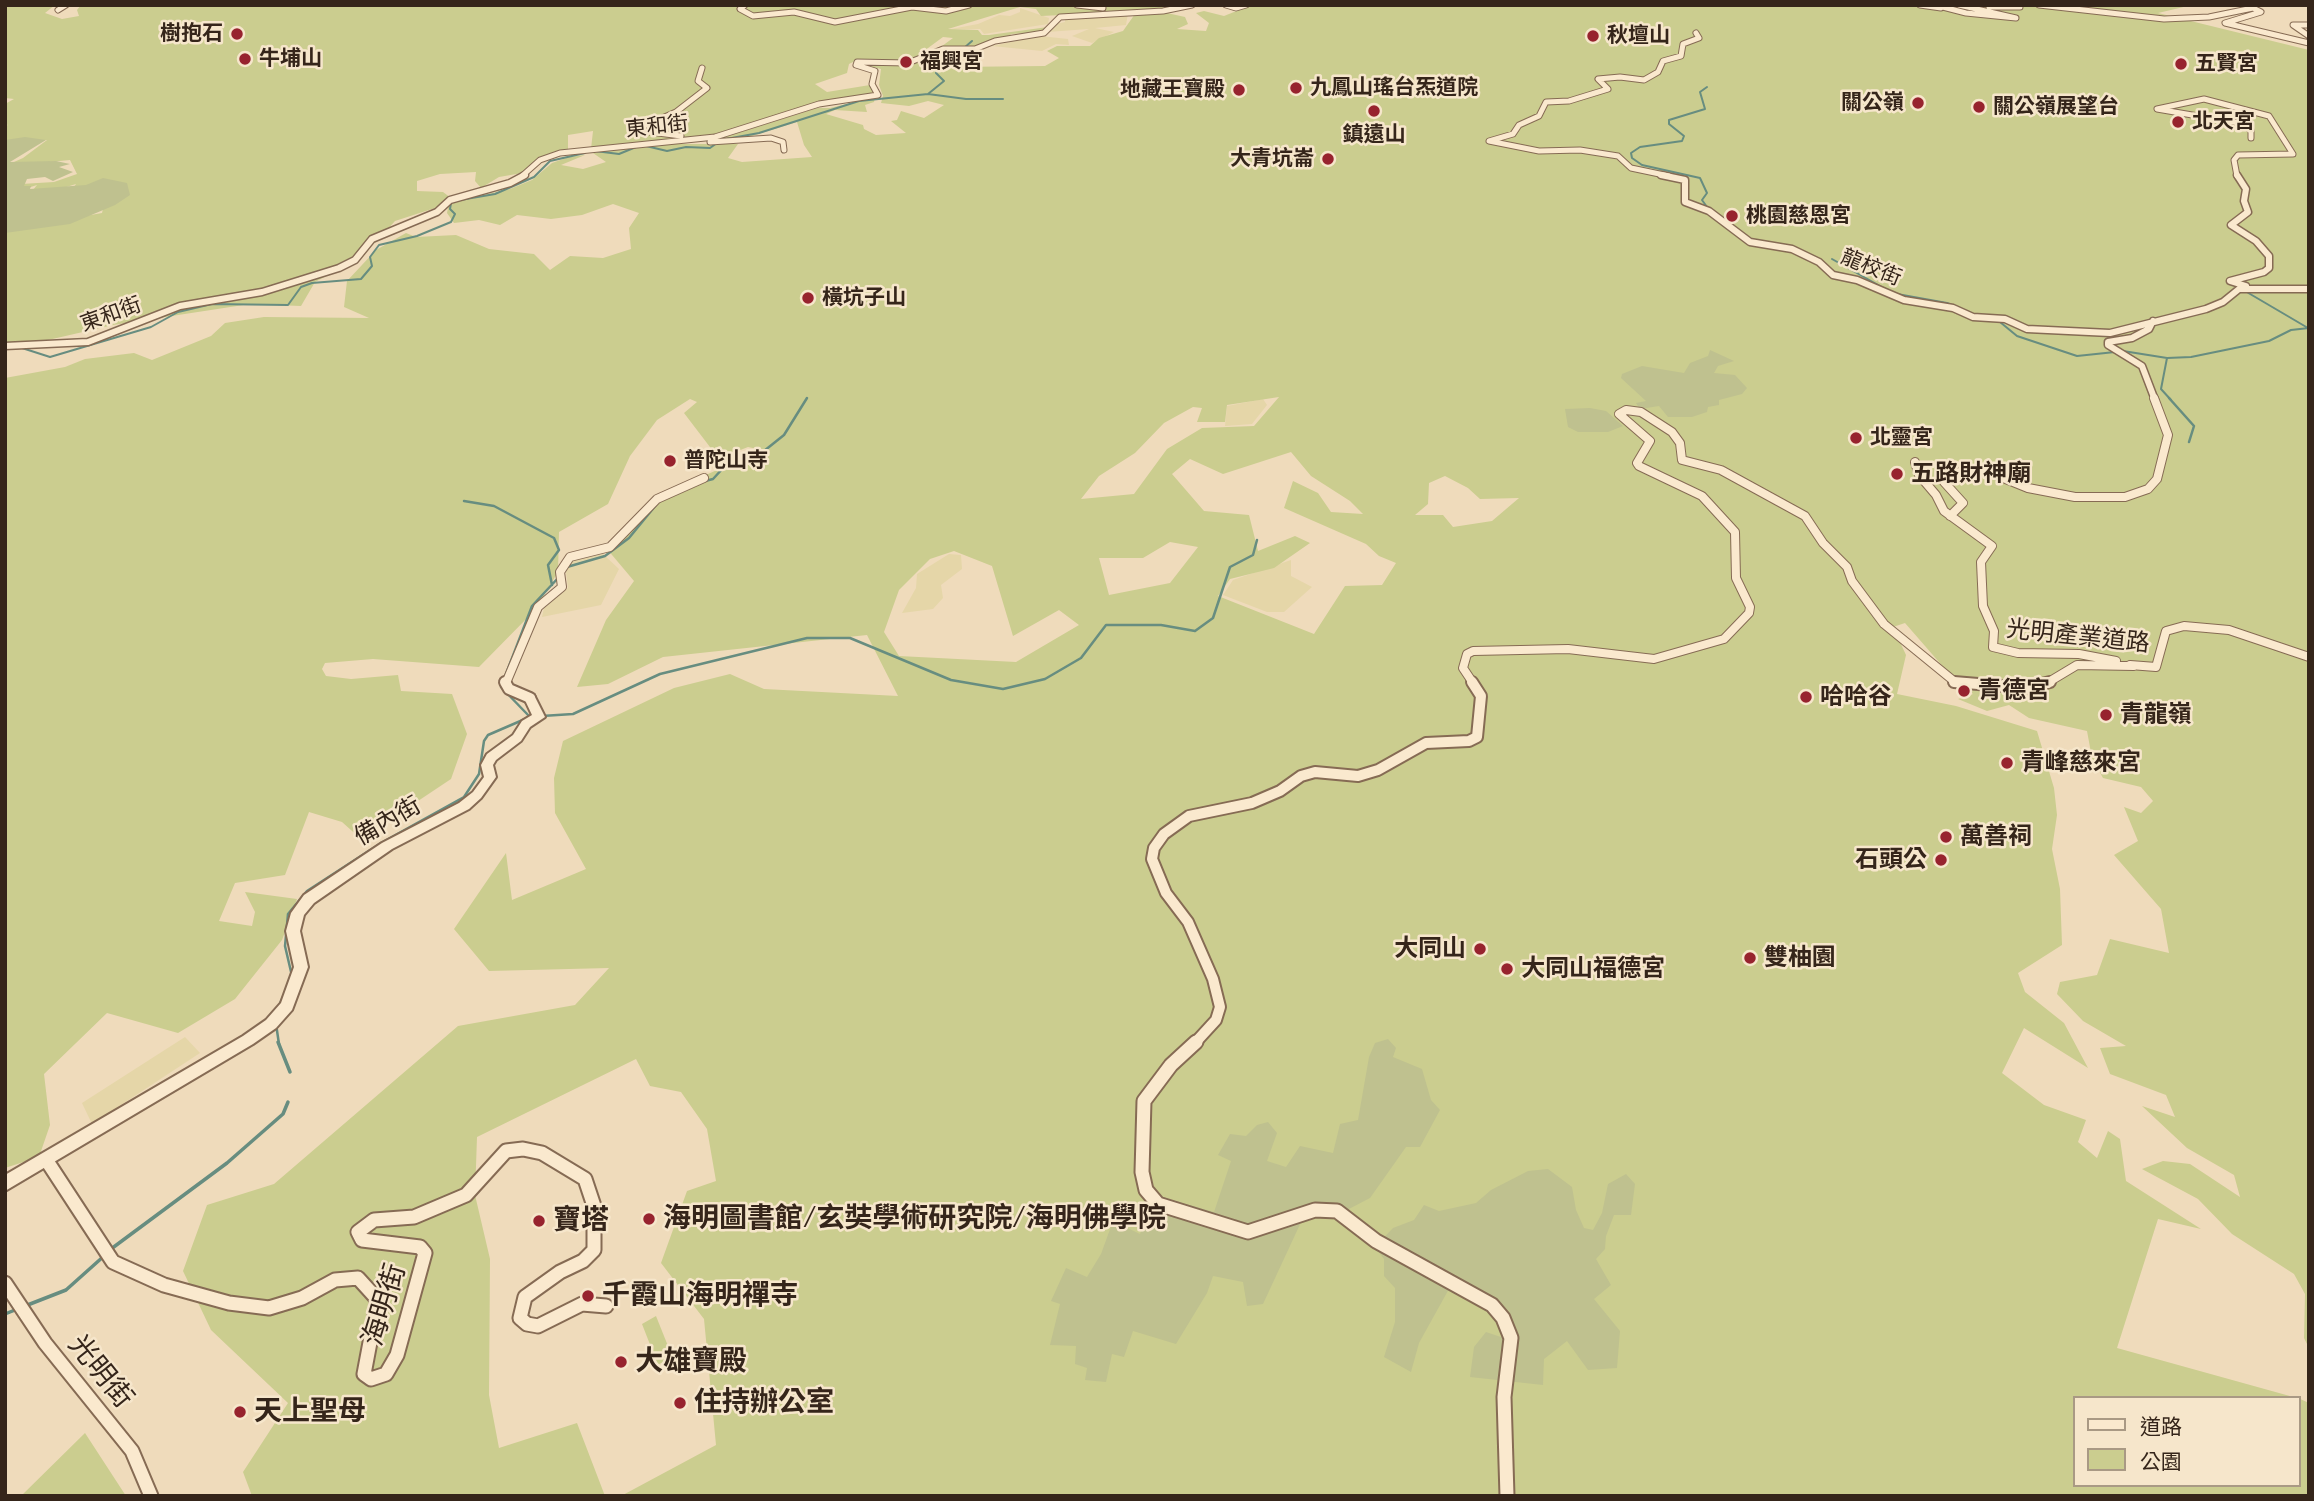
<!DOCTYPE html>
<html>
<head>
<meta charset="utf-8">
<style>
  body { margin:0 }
  #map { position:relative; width:2314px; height:1501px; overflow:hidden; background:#efdbbb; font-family:"Libre Baskerville","Noto Sans TC",serif }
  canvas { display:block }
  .frame { position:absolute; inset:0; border:7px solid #35251a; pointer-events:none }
  .legend { position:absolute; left:2073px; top:1396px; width:228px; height:91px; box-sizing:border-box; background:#f6e6cb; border:2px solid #a99984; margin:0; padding:9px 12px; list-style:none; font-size:21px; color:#35251a }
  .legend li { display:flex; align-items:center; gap:14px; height:35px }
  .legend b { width:35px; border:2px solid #a99984 }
</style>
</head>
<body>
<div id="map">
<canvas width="2314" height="1501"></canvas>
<div class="frame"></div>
<ul class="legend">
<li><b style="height:9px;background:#fae9ce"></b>道路</li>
<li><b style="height:19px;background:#cbcd8f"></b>公園</li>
</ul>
</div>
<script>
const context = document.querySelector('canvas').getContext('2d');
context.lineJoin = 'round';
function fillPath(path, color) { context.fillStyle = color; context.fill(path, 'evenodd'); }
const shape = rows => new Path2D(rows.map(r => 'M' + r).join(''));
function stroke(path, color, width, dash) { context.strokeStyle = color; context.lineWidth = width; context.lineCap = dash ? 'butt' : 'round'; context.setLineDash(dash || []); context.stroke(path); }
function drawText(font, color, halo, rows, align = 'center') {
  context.font = font + ' "Libre Baskerville","Noto Sans TC",serif'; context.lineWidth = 5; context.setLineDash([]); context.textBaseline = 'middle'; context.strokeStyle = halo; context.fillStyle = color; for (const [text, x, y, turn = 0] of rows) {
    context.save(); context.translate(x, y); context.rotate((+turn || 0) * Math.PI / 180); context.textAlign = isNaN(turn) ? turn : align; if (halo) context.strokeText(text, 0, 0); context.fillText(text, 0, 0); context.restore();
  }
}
fillPath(shape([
  [1020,8,1049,18,1048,24,984,34,980,29,951,29,978,24,999,15,1010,16,1020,12],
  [1128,13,1126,25,1095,28,1114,32,1092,43,1072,36,1089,29,1047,32,1056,24,1065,22,1065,18],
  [1040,36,1068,39,1069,45,1056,44,1042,51,992,46],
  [1263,399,1267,405,1252,424,1225,426,1227,406],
  [603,554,619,569,601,605,542,617,544,608,568,588,566,572,573,559],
  [949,554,961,555,962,569,941,585,943,598,933,609,902,613,916,588,917,574],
  [1291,560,1291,576,1312,587,1284,612,1267,612,1223,595,1233,580],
  [185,1037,200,1053,92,1124,82,1103]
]), '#e5d6a8');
fillPath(shape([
  [5,5,55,5,45,13,62,19,79,16,77,10,81,5,1187,5,1162,7,1166,10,1041,16,1036,9,1020,7,948,29,978,30,982,35,989,35,1048,27,1042,32,1011,34,1007,39,977,48,938,49,953,38,943,37,909,62,855,61,849,64,847,73,815,84,827,92,870,85,876,93,798,108,720,136,591,149,593,131,568,135,568,153,548,158,528,172,499,177,481,188,475,181,476,172,440,174,417,181,417,191,443,192,451,198,435,208,395,221,384,233,416,221,374,243,357,260,315,282,301,306,250,304,113,325,5,350,5,230,102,213,108,189,70,192,76,184,34,197,29,195,37,185,15,192,5,185,54,182,77,174,70,160,5,166,23,158,47,140,11,140,5,142,5,126,8,125,5,124,5,104,14,99,5,98],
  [1224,5,2192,5,2158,13,2309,50,2309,1348,2304,1338,2305,1294,2294,1274,2232,1234,2198,1199,2142,1169,2163,1161,2190,1164,2240,1197,2234,1175,2187,1148,2142,1106,2175,1117,2166,1095,2110,1074,2100,1048,2126,1046,2083,1021,2057,994,2060,982,2097,975,2110,939,2169,953,2161,909,2114,855,2138,841,2124,807,2141,813,2153,801,2141,787,2103,778,2092,758,2087,731,2029,718,2009,705,1987,711,1958,699,1973,694,1952,677,1905,623,1893,627,1906,655,1897,694,1956,706,2037,731,2054,788,2057,815,2052,849,2060,889,2062,945,2018,973,2025,992,2064,1023,2088,1068,2024,1028,2002,1073,2044,1105,2086,1120,2078,1142,2097,1158,2108,1131,2120,1139,2126,1181,2201,1229,2158,1219,2117,1348,2297,1398,2074,1398,2074,1485,2298,1485,2298,1398,2309,1403,2309,1496,621,1496,716,1445,704,1319,661,1263,687,1191,716,1181,707,1129,681,1092,650,1086,636,1059,477,1137,475,1195,490,1259,489,1395,499,1448,577,1423,605,1496,252,1496,243,1472,288,1403,211,1330,183,1271,207,1205,274,1184,458,1026,575,1005,609,968,489,971,454,929,506,853,512,900,586,869,555,813,554,778,563,741,674,688,730,674,764,689,898,696,867,635,663,657,608,684,577,687,606,620,634,581,607,549,663,494,762,450,748,447,710,462,713,451,684,413,697,402,690,399,657,420,630,456,608,504,559,532,558,572,535,610,479,667,373,659,325,663,322,669,326,676,351,679,398,675,401,691,452,694,467,734,451,779,361,839,342,822,309,812,285,875,235,883,219,921,252,926,255,912,245,892,297,899,282,940,235,999,178,1033,107,1013,44,1074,50,1125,39,1157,5,1168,5,378,65,367,85,359,134,353,152,360,211,336,225,323,264,317,369,318,344,307,347,281,376,250,406,233,416,237,456,235,489,249,534,254,550,270,570,256,603,258,631,249,629,228,639,213,613,204,582,215,551,219,517,215,500,225,479,220,454,223,447,213,449,203,510,189,532,180,552,163,569,157,585,155,561,165,583,169,606,162,593,153,656,144,738,144,728,158,742,162,812,157,804,145,797,122,739,140,712,141,817,108,830,108,875,97,874,102,865,105,867,112,835,110,826,114,863,125,864,129,876,135,906,133,891,121,897,120,901,111,924,118,944,105,928,101,909,106,881,103,883,96,879,85,881,69,862,64,899,64,938,55,934,52,956,51,947,63,955,64,954,67,1045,66,1059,58,1047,51,1057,46,1090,46,1099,38,1123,31,1135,14,1167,13,1185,17,1188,24,1177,29,1206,31,1209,23,1196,13,1204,11,1224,16,1244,8],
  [1279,397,1254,426,1202,428,1167,449,1134,494,1081,499,1099,476,1135,453,1164,423,1193,407,1202,408,1197,422,1225,422,1227,405],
  [1291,452,1311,476,1350,501,1363,514,1331,512,1318,493,1293,481,1284,508,1366,544,1379,556,1396,563,1382,585,1345,586,1314,634,1218,596,1230,579,1274,568,1310,543,1295,536,1258,551,1249,515,1204,511,1172,474,1190,459,1223,474],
  [1445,476,1468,488,1480,499,1519,498,1492,521,1453,527,1443,515,1415,515,1428,504,1429,483],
  [1170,542,1198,547,1170,583,1109,595,1099,558,1143,558],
  [954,551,992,566,1013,636,1059,610,1079,625,1016,662,899,656,884,632,899,590,930,559],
  [656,1316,672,1356,658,1365,642,1324],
  [85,1433,126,1496,21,1496]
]), '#cbcd8f');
fillPath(shape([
  [25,137,46,140,10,162,56,161,70,164,59,167,73,172,53,181,45,177,27,179,24,186,31,186,30,189,86,185,103,178,127,183,130,195,115,205,70,224,5,233,5,140],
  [1710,350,1734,361,1718,366,1714,373,1735,375,1747,388,1742,394,1719,400,1719,405,1708,407,1707,412,1692,417,1668,417,1659,406,1640,409,1636,403,1646,401,1621,378,1622,374,1642,366,1684,373,1690,363,1708,356],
  [1590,408,1606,411,1623,426,1608,432,1578,432,1568,427,1565,409],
  [1388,1039,1396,1048,1393,1057,1422,1069,1431,1100,1440,1110,1420,1147,1406,1147,1370,1198,1347,1210,1337,1204,1324,1202,1302,1220,1263,1304,1247,1306,1243,1282,1213,1276,1207,1293,1176,1344,1133,1331,1124,1357,1112,1354,1106,1382,1085,1380,1087,1368,1075,1364,1076,1346,1050,1345,1060,1304,1051,1301,1066,1268,1087,1277,1101,1254,1113,1221,1140,1234,1148,1212,1165,1198,1214,1212,1231,1161,1218,1155,1230,1134,1246,1136,1257,1125,1268,1122,1277,1133,1267,1161,1286,1167,1300,1146,1333,1153,1340,1124,1358,1120,1369,1057,1375,1043],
  [1548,1169,1572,1187,1576,1210,1584,1228,1593,1230,1602,1213,1608,1184,1626,1174,1635,1184,1631,1215,1614,1215,1606,1236,1605,1249,1596,1259,1611,1285,1594,1299,1620,1331,1617,1368,1588,1370,1567,1341,1544,1359,1543,1385,1470,1377,1474,1347,1486,1332,1516,1342,1509,1322,1455,1278,1419,1343,1411,1372,1384,1357,1395,1322,1395,1288,1384,1276,1384,1259,1375,1247,1393,1228,1414,1220,1424,1205,1439,1211,1476,1203,1491,1190,1528,1171]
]), '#bfc18f');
stroke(shape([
  [964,48,972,41],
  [1707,87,1700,92,1705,109,1669,120,1669,124,1684,136,1682,141,1640,147,1631,153,1632,158,1642,165,1700,178,1707,193,1702,200,1707,207],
  [928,94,944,81,936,73,940,64,958,51],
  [726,139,759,133,859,101,928,94,966,99,1003,99],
  [646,146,667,151,686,147,710,148,717,143],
  [595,151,619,154,636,147],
  [460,200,495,194,534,177,550,161,585,153],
  [1832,259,1887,290],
  [2245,291,2308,328],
  [1897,294,1947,303,1971,313],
  [2000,322,2017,336,2077,356,2115,352],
  [22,348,50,357,151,327,178,312,212,304,288,305,301,287,312,283,361,279,372,266,370,257,379,245,417,236,451,222,455,214,450,209,451,203],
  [2123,351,2167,358,2191,357,2269,341,2291,330,2309,328],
  [2167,358,2161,389,2171,400]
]), '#678d80', 2);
stroke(shape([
  [2169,398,2194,426,2189,442],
  [705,481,713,479,724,467,759,455,784,435,807,398],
  [464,501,494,506,554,538,559,550,548,565,552,585],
  [567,567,605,556,629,538,656,505],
  [529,716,501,687,532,606,559,577],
  [542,716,573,714,660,674,807,638,850,638,951,680,1003,689,1045,679,1081,658,1106,625,1161,625,1195,631,1213,618,1230,567,1253,555,1257,540],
  [292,976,285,946,288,914,307,891,381,843,464,797,479,774,484,741,488,735,532,716],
  [278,1008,287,988],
  [276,1024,279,1044]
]), '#678d80', 2.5);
stroke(shape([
  [278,1042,290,1072],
  [111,1249,227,1163,283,1114,288,1102],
  [25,1306,66,1290,104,1256],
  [5,1314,15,1310]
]), '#678d80', 3.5);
const minorFar4 = shape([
  [745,5,740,9,753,16,794,12,835,22,912,7,946,11,969,5],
  [1077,5,1103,8],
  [1226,5,1236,8,1246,5],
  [1920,5,1941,8],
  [1935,5,1966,13,2016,18,1959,5],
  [2039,5,2164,19,2209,17,2253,8,2261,12,2225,23,2309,43],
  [1989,7,2020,7,2018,5],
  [58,10,66,5],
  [2309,25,2293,25,2309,36],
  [681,136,635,130,676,112,707,88,698,81,702,68],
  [710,142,771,138,783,142,784,150],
  [522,176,540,160,560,153,715,137,819,104,878,95,872,84,875,71,856,65,857,62,908,63,943,49,975,49,995,41,1044,33,1060,17,1163,11,1192,5],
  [1669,176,1631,168,1618,156,1580,150,1539,151,1489,141,1513,134,1519,125,1539,116,1546,102,1569,101,1608,89,1598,79,1620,77,1644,80,1658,72,1663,61,1681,56,1683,44,1699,38,1696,33],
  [2237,176,2234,160,2238,155,2293,154,2269,116,2204,99,2157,109,2239,123,2251,130,2251,138]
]);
const minorFar3 = shape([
  [1661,175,1685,180,1685,202,1709,211,1750,242,1792,249,1819,262,1833,275,1857,280,1904,300,1953,308,1973,317,2005,319,2027,329,2110,333,2206,309,2223,302,2239,289,2309,289],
  [2237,175,2246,189,2244,201,2248,212,2231,225,2256,241,2269,256,2269,268,2264,272,2230,281,2246,286],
  [2153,321,2149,329,2132,338,2108,342,2108,345,2142,366,2155,400],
  [5,346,88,342,180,306,262,292,339,268,355,260,372,239,437,212,450,200,510,183,525,175]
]);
const minorFar2 = shape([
  [1915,462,1919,475,1936,495,1944,511,1992,546,1981,562,1983,606,1994,631,1993,647,2018,653,2079,654,2116,661],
  [1950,516,1963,503,1944,482,1955,473,1967,471,1991,473,2028,488,2075,497,2125,497,2148,489,2157,479,2168,435,2154,398],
  [2130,665,2156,667,2166,631,2184,626,2229,630,2309,657],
  [506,683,538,607,562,587,560,572,570,557,610,547,657,499,704,478],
  [1473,683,1463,668,1467,654,1473,651,1568,649,1654,659,1724,639,1749,613,1750,607,1736,578,1735,532,1702,496,1639,466,1637,463,1650,441,1619,414,1626,410,1641,412,1672,432,1680,443,1682,460,1721,470,1805,516,1823,543,1847,567,1852,581,1884,624,1955,682,1971,683],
  [2047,683,2077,665,2134,666]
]);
const minorFar1 = shape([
  [505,682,509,689,530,698],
  [1954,682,2026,688,2050,682],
  [1194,1044,1216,1020,1220,1007,1213,979,1188,922,1166,893,1152,859,1154,848,1164,834,1189,816,1252,803,1280,791,1301,776,1315,772,1358,776,1378,770,1426,743,1469,741,1477,737,1481,696,1472,682]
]);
const minor = shape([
  [1196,1042,1171,1065,1144,1101,1142,1172,1146,1190,1158,1204,1248,1232,1315,1210,1337,1211,1376,1241,1492,1305,1503,1318,1511,1338,1504,1397,1507,1496],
  [47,1161,113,1262,164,1285,229,1303,269,1308,302,1298,335,1280,358,1278,378,1300,364,1374,371,1379,386,1374,397,1355,425,1253,420,1247,362,1240,358,1232,374,1220,414,1217,466,1195,506,1151,523,1149,542,1153,585,1179,594,1206,594,1250,583,1261,560,1272,525,1297,520,1318,527,1324,538,1326,582,1304,606,1306],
  [5,1283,45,1343,132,1451,151,1496]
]);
const tertiary = shape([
  [530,694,534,695,545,717,530,727,521,741,496,760,493,765,496,777,481,798,469,809,392,849,314,903,304,915,300,931,308,967,292,1010,276,1028,253,1044,5,1191,5,1175,243,1036,266,1020,281,1003,294,967,286,931,291,913,304,895,382,843,459,803,473,792,484,777,481,765,487,754,513,735,522,721,532,715,524,698,530,694]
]);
stroke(minorFar4, '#866b54', 7);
stroke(minorFar3, '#866b54', 9);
stroke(minorFar2, '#866b54', 10);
stroke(minorFar1, '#866b54', 14);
stroke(minor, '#866b54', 17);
stroke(tertiary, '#866b54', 4);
stroke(minorFar4, '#fae9ce', 5);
stroke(minorFar3, '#fae9ce', 6);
stroke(minorFar2, '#fae9ce', 8);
stroke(minorFar1, '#fae9ce', 10);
stroke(minor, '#fae9ce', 13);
fillPath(tertiary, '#fae9ce');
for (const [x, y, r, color] of [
  [237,34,7,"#97232e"],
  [1593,36,7,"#97232e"],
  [245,59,7,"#97232e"],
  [906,62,7,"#97232e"],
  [2181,64,7,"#97232e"],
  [1296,88,7,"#97232e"],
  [1239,90,7,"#97232e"],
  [1918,103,7,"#97232e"],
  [1979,107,7,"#97232e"],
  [1374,111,7,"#97232e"],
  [2178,122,7,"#97232e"],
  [1328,159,7,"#97232e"],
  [1732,216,7,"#97232e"],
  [808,298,7,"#97232e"],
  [1856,438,7,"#97232e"],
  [670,461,7,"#97232e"],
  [1897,474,7,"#97232e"],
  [1964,691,7,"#97232e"],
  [1806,697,7,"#97232e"],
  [2106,715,7,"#97232e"],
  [2007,763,7,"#97232e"],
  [1946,837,7,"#97232e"],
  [1941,860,7,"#97232e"],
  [1480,949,7,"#97232e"],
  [1750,958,7,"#97232e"],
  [1507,969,7,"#97232e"],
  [649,1219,7,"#97232e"],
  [539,1221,7,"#97232e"],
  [588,1296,7,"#97232e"],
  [621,1362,7,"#97232e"],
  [680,1403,7,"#97232e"],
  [240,1412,7,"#97232e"]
]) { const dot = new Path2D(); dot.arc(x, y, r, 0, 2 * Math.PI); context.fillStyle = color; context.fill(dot); stroke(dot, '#f6e6cb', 2.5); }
drawText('bold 21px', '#35251a', '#f6e6cb', [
  ["樹抱石",223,34,"right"],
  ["秋壇山",1607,36],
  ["牛埔山",259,59],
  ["福興宮",920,62],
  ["五賢宮",2195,64],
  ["九鳳山瑤台炁道院",1310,88],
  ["地藏王寶殿",1225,90,"right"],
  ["關公嶺",1904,103,"right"],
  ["關公嶺展望台",1993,107],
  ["北天宮",2192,122],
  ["鎮遠山",1374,135,"center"],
  ["大青坑崙",1314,159,"right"],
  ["桃園慈恩宮",1746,216],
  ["橫坑子山",822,298],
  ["北靈宮",1870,438],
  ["普陀山寺",684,461]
], 'left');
drawText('21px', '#35251a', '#f6e6cb', [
  ["東和街",657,127,-6],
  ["龍校街",1871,268,22],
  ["東和街",111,315,-20]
]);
drawText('bold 24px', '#35251a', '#f6e6cb', [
  ["五路財神廟",1911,474],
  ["青德宮",1978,691],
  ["哈哈谷",1820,697],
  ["青龍嶺",2120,715],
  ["青峰慈來宮",2021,763],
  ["萬善祠",1960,837],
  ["石頭公",1927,860,"right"],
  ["大同山",1466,949,"right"],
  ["雙柚園",1764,958],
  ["大同山福德宮",1521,969]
], 'left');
drawText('24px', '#35251a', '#f6e6cb', [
  ["光明產業道路",2078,637,6],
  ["備內街",388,822,-30]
]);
drawText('bold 28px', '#35251a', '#f6e6cb', [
  ["海明圖書館/玄奘學術研究院/海明佛學院",663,1219],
  ["寶塔",553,1221],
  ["千霞山海明禪寺",602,1296],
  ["大雄寶殿",635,1362],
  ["住持辦公室",694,1403],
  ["天上聖母",254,1412]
], 'left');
drawText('28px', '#35251a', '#f6e6cb', [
  ["海明街",385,1305,-73],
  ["光明街",100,1372,51]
]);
</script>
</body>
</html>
